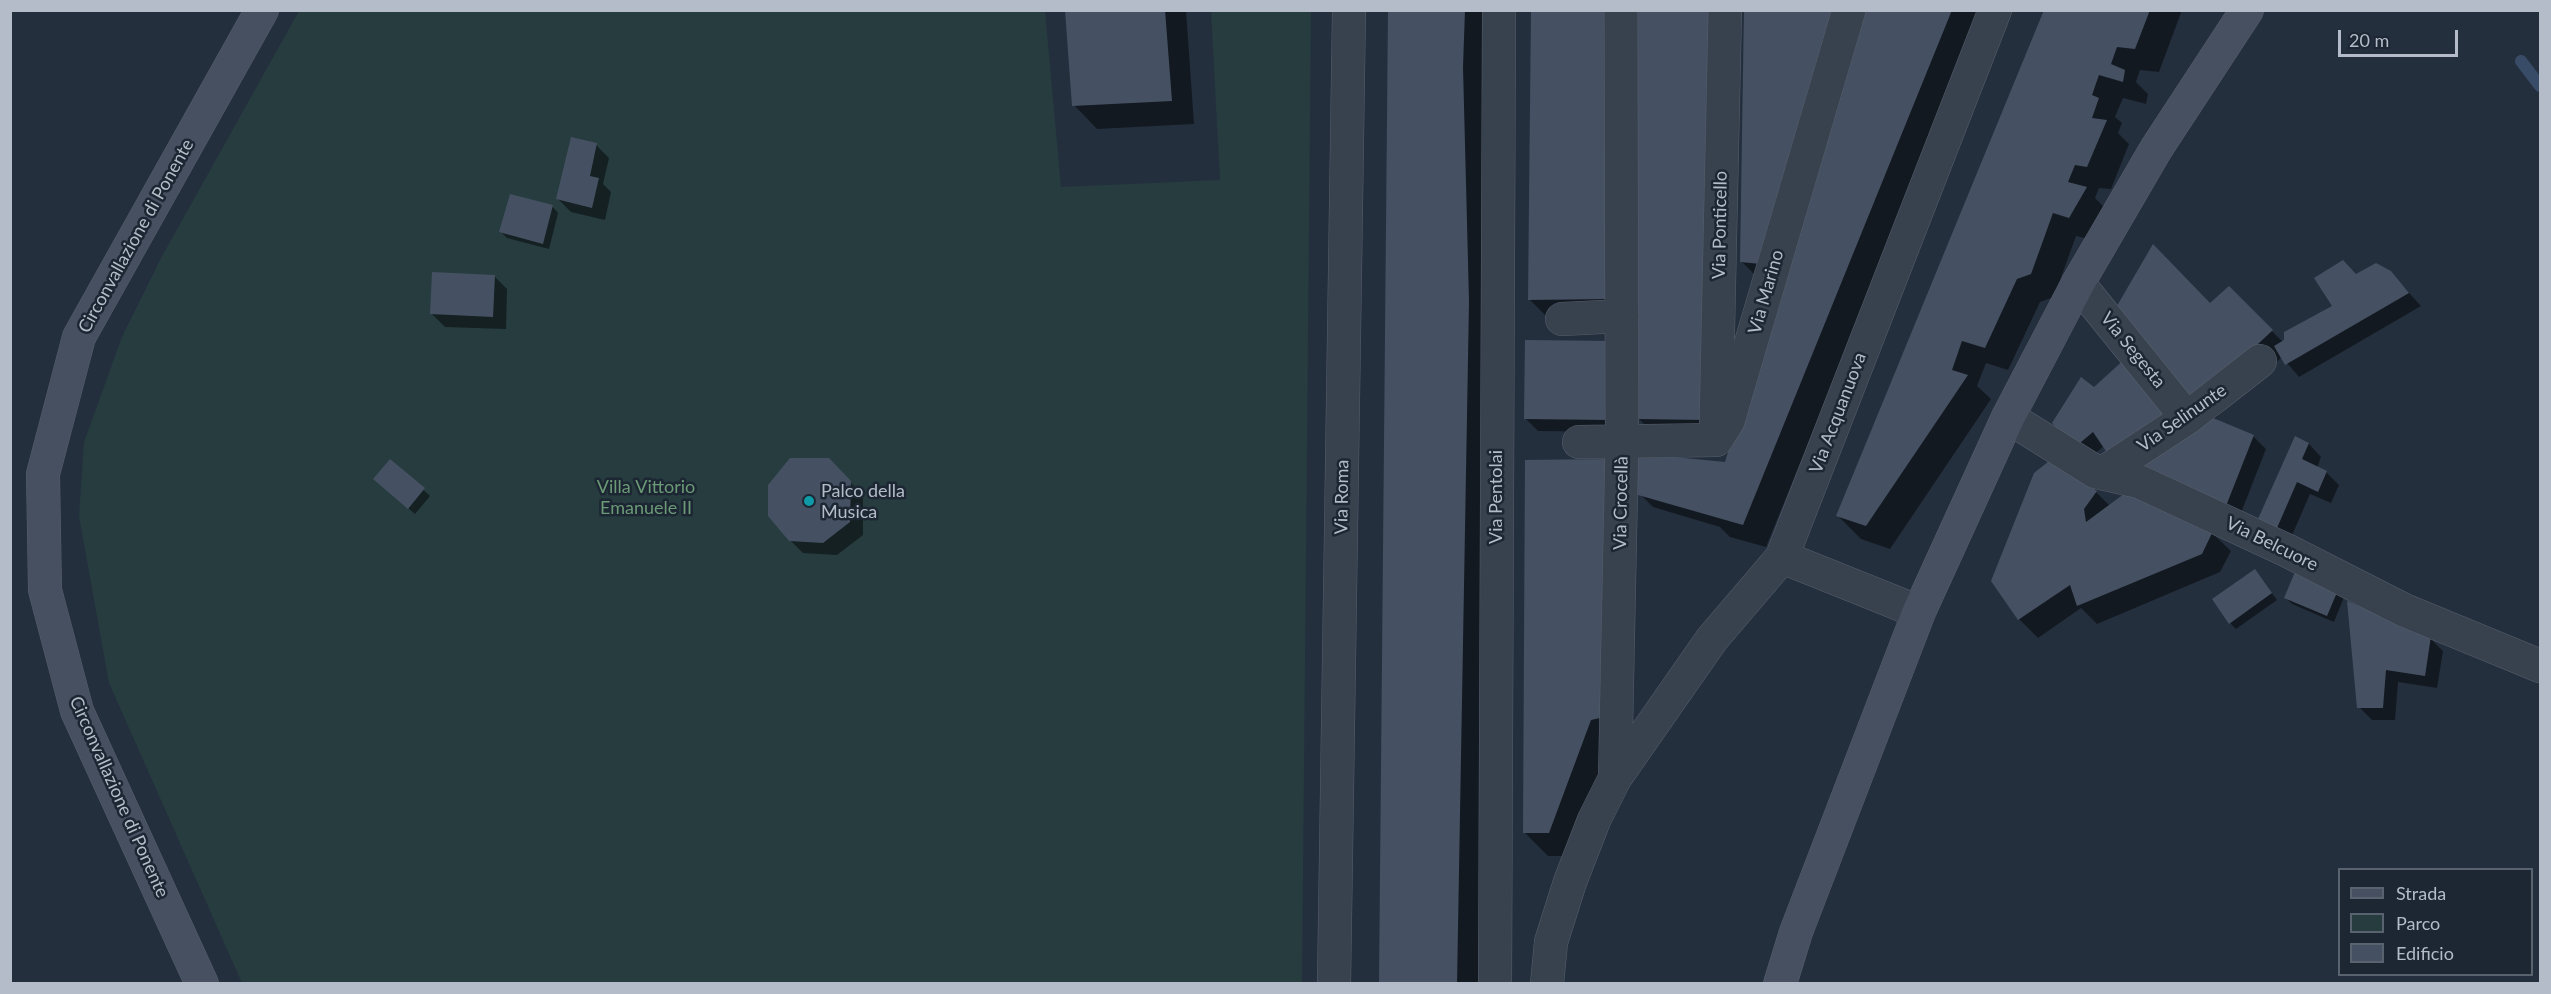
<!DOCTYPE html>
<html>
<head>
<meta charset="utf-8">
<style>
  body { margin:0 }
  #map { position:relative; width:2551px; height:994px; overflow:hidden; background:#242f3e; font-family:Lato,sans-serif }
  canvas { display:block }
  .frame { position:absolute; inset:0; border:12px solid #b4bcc9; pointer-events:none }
  .legend { position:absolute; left:2338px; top:868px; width:195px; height:108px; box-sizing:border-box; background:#1d2633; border:2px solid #59626f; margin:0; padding:8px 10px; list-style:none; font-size:18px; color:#b4bcc9 }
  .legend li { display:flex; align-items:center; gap:12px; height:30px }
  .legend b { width:30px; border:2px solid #59626f }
  .scale { position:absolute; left:2338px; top:30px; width:120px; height:27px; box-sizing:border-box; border:3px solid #b4bcc9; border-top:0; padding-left:8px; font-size:18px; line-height:21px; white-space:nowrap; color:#b4bcc9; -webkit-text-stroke:4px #1d2633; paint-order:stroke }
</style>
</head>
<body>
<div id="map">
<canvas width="2551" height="994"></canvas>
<div class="frame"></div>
<ul class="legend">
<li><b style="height:8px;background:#465061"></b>Strada</li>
<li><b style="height:16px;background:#263c3f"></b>Parco</li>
<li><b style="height:16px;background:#455162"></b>Edificio</li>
</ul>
<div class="scale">20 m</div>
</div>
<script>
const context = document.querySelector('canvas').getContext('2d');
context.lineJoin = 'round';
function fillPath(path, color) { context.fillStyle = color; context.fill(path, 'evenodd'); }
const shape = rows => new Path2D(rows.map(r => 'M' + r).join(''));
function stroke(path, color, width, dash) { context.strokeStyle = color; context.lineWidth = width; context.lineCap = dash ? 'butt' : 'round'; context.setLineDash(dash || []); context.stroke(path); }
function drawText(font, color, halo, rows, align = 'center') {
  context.font = font + ' Lato,sans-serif'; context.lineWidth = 5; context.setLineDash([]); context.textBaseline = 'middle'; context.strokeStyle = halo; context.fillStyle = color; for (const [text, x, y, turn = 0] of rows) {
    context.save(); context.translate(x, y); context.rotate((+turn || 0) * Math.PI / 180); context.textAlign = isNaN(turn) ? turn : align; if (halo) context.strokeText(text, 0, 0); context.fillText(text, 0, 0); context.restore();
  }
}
fillPath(shape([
  [299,11,1045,11,1061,187,1220,180,1211,11,1311,11,1302,983,242,983,109,683,79,516,84,442,122,337,161,258]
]), '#263c3f');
fillPath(shape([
  [1066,10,1186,10,1194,124,1097,129,1074,105],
  [1389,10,1489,10,1480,984,1380,984],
  [1533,10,1632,322,1553,323,1529,299],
  [1637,10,1729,443,1662,442,1638,418],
  [1863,10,1984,10,1766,547,1730,537,1720,527,1653,507,1640,494,1727,463,1760,280,1741,261],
  [2045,10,2182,10,2159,72,2140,70,2136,82,2148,94,2146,104,2123,98,2115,117,2122,123,2118,133,2129,144,2111,189,2099,188,2095,198,2109,212,2093,240,2076,236,2054,297,2040,302,2008,370,1986,363,1977,386,1991,399,1890,549,1861,539,1837,515],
  [596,145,609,158,603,184,611,192,605,220,571,212,558,199],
  [552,206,558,213,549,249,507,238,501,232],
  [2390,272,2421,306,2299,377,2282,357,2214,420,2253,436,2266,449,2239,518,2104,446,2087,460,2075,447,2094,389,2210,305,2229,289,2283,342,2334,306,2356,276],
  [494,276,507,289,506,329,445,327,432,314],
  [1526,341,1623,432,1538,431,1525,418],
  [2295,438,2309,444,2321,457,2317,468,2326,472,2339,485,2331,503,2310,494,2290,540,2273,532],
  [390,461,430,496,415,514,381,485],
  [1526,462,1623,741,1573,856,1548,856,1524,832],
  [842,473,863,496,863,535,837,555,803,553,790,540],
  [2096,492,2110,506,2212,533,2231,551,2220,572,2097,624,2081,608,2038,638,2019,619,1993,580],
  [2255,571,2277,600,2236,629,2230,623],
  [2296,574,2344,597,2334,622,2292,604,2286,598],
  [2348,603,2430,638,2443,651,2437,688,2398,682,2395,720,2372,720,2359,707]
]), '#0007');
stroke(shape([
  [2521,61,2540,86]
]), '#394c67', 12);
fillPath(shape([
  [1065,10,1165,10,1172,101,1072,106],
  [1388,10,1465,10,1463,67,1469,301,1457,984,1379,984],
  [1531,10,1606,10,1609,299,1528,300],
  [1635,10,1710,10,1706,420,1637,419],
  [1744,10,1834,10,1761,264,1740,262],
  [1862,10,1952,10,1743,525,1638,495,1633,453,1725,462],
  [2044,10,2150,10,2135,49,2117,47,2111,64,2125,70,2123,82,2099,75,2092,95,2099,98,2092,118,2107,120,2087,167,2075,165,2068,182,2087,187,2069,218,2053,213,2031,274,2017,279,1985,348,1962,341,1952,370,1968,375,1866,526,1836,516],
  [571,137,597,143,590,176,599,178,592,208,556,199],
  [510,194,553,205,543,244,499,232],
  [2153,244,2210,303,2229,286,2273,330,2188,409,2114,311],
  [2343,260,2356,274,2376,263,2391,271,2409,293,2285,365,2274,346,2284,340,2284,332,2332,306,2314,278],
  [432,272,495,275,493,317,430,314],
  [1525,340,1612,341,1611,420,1524,419],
  [2126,358,2173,421,2112,460,2093,432,2074,448,2052,423,2081,377,2094,387],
  [2206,415,2254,435,2226,506,2129,462],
  [2295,436,2309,443,2302,459,2327,471,2318,492,2297,482,2277,528,2258,519],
  [790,458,829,458,851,481,850,522,823,543,789,541,768,516,768,485],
  [2053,458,2097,491,2084,509,2086,522,2128,491,2213,531,2202,554,2077,606,2070,585,2018,620,1991,581,2034,473],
  [390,459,425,488,408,509,373,479],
  [1608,459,1600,718,1591,720,1549,833,1523,833,1525,460],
  [2255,569,2272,593,2229,624,2212,599],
  [2295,572,2338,590,2327,616,2284,598],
  [2347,601,2431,636,2425,676,2386,670,2383,708,2357,708]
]), '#455162');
const minor = shape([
  [2078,283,2187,418],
  [1562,319,1622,316],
  [2008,417,2096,472,2140,482,2286,550,2404,610,2540,666],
  [1716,423,1725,10],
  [1579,442,1716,440,1728,421,1849,10],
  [2103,473,2187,418,2260,361],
  [1615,778,1622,441,1621,10]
]);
const tertiary = shape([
  [1782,557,1919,612],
  [1334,984,1349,10],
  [1495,984,1499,10],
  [1547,984,1551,942,1570,882,1594,820,1615,778,1712,639,1782,557,1995,10]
]);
const secondary = shape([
  [202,984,77,711,45,590,43,474,79,337,262,10],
  [1780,984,1796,932,1919,612,2008,417,2078,283,2156,149,2247,10]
]);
stroke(minor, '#565f6c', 34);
stroke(tertiary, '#565f6c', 34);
stroke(secondary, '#565f6c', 34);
stroke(minor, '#38414e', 33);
stroke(tertiary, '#38414e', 33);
stroke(secondary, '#465061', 33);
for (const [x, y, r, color] of [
  [809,501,6,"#0f9aa8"]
]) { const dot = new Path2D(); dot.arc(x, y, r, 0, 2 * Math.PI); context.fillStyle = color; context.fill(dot); stroke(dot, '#1d2633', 2); }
drawText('18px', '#b4bcc9', '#1d2633', [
  ["Via Ponticello",1720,225,-89],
  ["Circonvallazione di Ponente",136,236,-61],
  ["Via Marino",1766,292,-74],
  ["Via Segesta",2133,350,51],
  ["Via Acquanuova",1838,413,-69],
  ["Via Selinunte",2182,418,-35],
  ["Via Roma",1342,497,-89],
  ["Via Pentolai",1496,497,-90],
  ["Via Crocellà",1621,503,-89],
  ["Via Belcuore",2272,544,26],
  ["Circonvallazione di Ponente",119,797,66]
]);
drawText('18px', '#6b9a76', '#1d2633', [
  ["Villa Vittorio",646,487],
  ["Emanuele II",646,508]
]);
drawText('18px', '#b4bcc9', '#1d2633', [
  ["Palco della",821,491],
  ["Musica",821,512]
], 'left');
</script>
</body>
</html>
